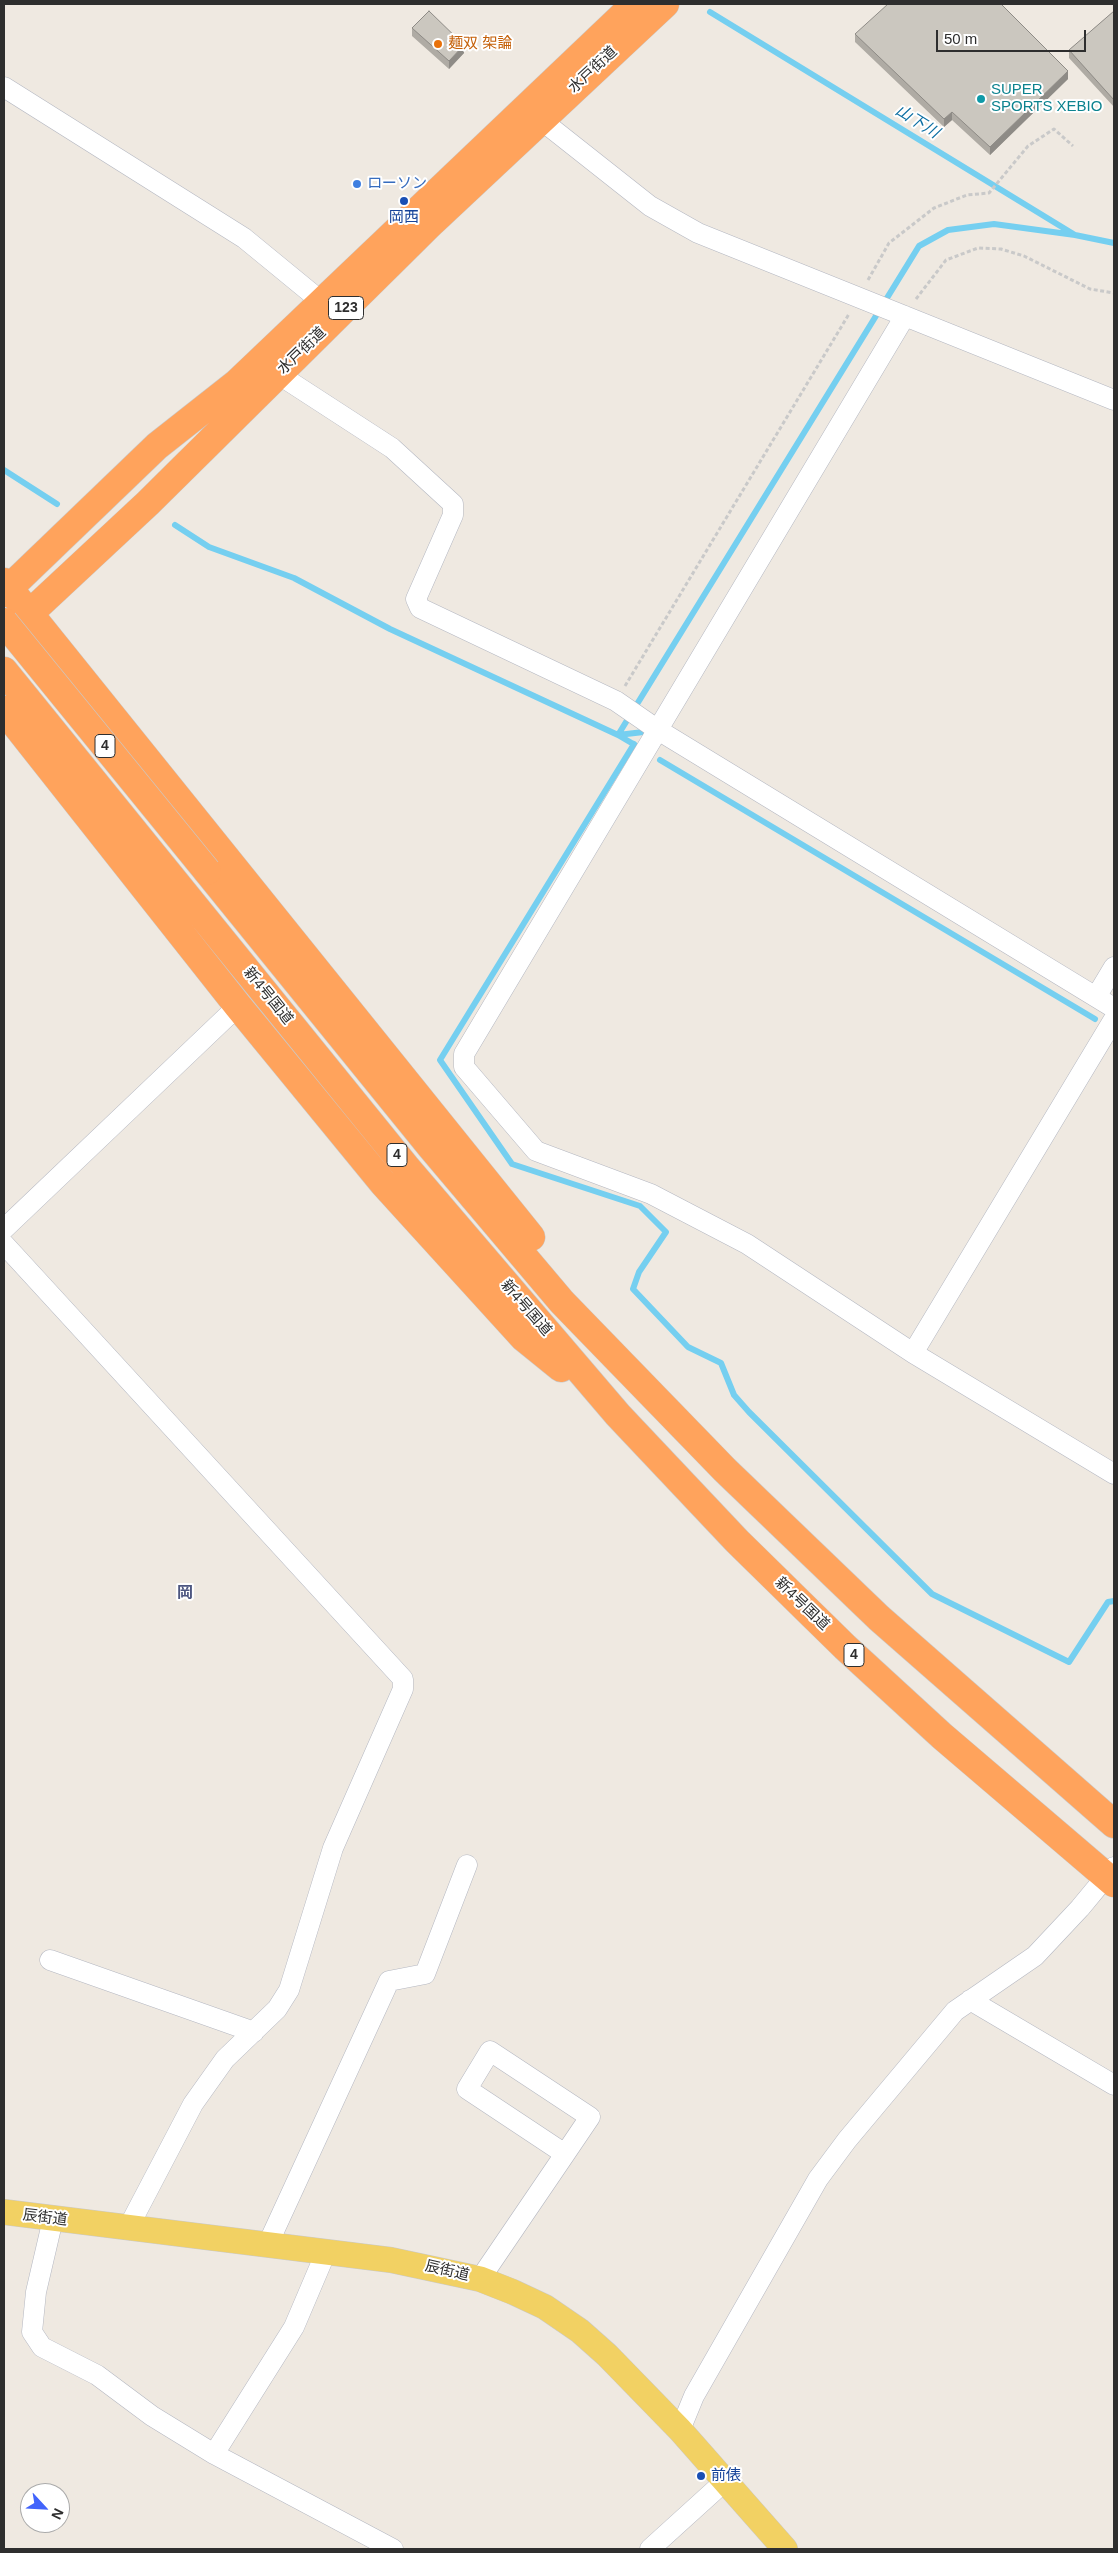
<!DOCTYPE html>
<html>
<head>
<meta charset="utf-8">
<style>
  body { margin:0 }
  #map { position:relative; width:1118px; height:2553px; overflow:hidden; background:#efe9e1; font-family:Helvetica,sans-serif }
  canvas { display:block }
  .frame { position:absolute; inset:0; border:5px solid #2e2e2e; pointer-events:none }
  .north { position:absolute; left:20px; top:2483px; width:50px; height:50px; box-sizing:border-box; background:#fff; border:1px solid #ababab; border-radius:50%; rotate:115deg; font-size:14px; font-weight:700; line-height:20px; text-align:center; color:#2e2e2e }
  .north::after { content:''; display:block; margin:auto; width:18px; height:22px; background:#4264fb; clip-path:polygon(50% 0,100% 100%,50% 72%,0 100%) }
  .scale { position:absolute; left:936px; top:30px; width:150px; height:22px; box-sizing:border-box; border:2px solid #2e2e2e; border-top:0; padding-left:6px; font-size:15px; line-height:18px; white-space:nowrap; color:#2e2e2e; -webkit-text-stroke:4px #fff; paint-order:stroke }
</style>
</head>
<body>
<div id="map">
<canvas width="1118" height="2553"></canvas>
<div class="frame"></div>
<div class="north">N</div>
<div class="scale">50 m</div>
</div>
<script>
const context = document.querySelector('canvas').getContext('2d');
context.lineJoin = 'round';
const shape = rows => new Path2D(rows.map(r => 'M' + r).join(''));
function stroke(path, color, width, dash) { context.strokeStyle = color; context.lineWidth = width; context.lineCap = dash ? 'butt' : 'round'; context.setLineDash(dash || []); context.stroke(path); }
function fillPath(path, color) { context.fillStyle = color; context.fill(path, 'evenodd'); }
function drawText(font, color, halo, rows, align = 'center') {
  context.font = font + ' Helvetica,"Noto Sans JP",sans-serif'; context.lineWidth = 4; context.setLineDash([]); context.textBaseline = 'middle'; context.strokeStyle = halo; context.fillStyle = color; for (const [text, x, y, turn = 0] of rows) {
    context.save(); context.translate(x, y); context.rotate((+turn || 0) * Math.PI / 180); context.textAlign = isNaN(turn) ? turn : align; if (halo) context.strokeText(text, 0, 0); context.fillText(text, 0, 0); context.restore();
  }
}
stroke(shape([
  [710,12,1075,235,1114,243],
  [4,470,57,504],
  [175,525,209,547,294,578,390,629,618,735,635,745],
  [618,735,919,246,948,230,994,224,1075,235],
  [618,735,652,731],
  [634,744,440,1060,512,1164,640,1206,666,1232,639,1272,633,1289,688,1347,721,1363,734,1395,749,1412,932,1594,1069,1662,1108,1602,1114,1601],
  [660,760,1095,1019]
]), '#75cff0', 6);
const minor = shape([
  [4,87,244,238,333,311],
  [531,112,650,206,698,233,1114,400],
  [905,316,464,1054,464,1067,536,1151,651,1194,747,1244,913,1353,1114,1474],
  [278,374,392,448,453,504,453,515,416,599,420,608,616,701,658,730,1114,1008],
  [1096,997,1114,967],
  [4,1229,238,1006],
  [4,1244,403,1679,403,1689,333,1848,289,1990,277,2009,225,2059,193,2104,128,2228],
  [913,1353,1114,1019],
  [50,1960,254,2032],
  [970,2000,1114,2085],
  [53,2219,36,2292,32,2332,42,2347,97,2375,152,2416,214,2454,393,2549],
  [267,2246,389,1981,425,1974,467,1865],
  [480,2279,565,2154,590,2117,490,2051,467,2089,565,2154],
  [680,2430,694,2396,818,2179,847,2140,955,2011,1035,1956,1080,1908,1114,1867],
  [214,2454,294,2327,326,2252],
  [650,2549,725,2481]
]);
const major = shape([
  [4,2212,391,2260,480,2279,513,2292,545,2307,580,2331,607,2355,680,2430,785,2549]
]);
const highway = shape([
  [4,582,531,1237],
  [4,593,157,446,237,383,635,4],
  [15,627,148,503,429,225,665,4],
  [4,671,406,1167,618,1415,737,1541,845,1647,942,1736,1114,1883],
  [4,710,238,1006,383,1183,524,1338,561,1368],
  [207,871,431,1147,562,1302,725,1470,879,1618,1114,1824]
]);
stroke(minor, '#b4b7c1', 21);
stroke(major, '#c9c9c9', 26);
stroke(highway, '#c9c9c9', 29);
stroke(shape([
  [868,280,889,243,934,208,967,195,989,193,1028,146,1054,129,1073,146],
  [916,299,946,260,978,248,1001,249,1024,256,1090,289,1114,293],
  [625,686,849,314]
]), '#c9c9c9', 3, [4, 2.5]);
stroke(minor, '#fff', 20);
stroke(major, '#f2d163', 25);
stroke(highway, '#ffa35c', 28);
const highwayBridge = shape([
  [4,622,207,871]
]);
stroke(highwayBridge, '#c9c9c9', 29, []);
stroke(highwayBridge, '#ffa35c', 28);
fillPath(shape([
  [1114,11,1114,107,1069,58,1069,50],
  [412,28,464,53,449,69,412,36],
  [855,34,1068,79,990,155,952,120,944,127,855,42]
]), '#afaba4');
fillPath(shape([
  [464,45,464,53,449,69,449,61],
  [1068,71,1068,79,990,155,990,147],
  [952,112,952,120,944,127,944,119]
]), '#8e8b86');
const building = shape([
  [888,4,1001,4,1068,71,990,147,952,112,944,119,855,34,888,4],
  [429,11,464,45,449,61,412,28,429,11],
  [1114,11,1114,100,1069,50,1114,11]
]);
fillPath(building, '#cbc7bf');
stroke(building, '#8e8b86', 1);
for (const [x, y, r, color] of [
  [438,44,5,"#e8710a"],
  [981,99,5,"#0f9aa8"],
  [357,184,5,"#3f7fe0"],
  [404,201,5,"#1a4fb4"],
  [701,2476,5,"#1a4fb4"]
]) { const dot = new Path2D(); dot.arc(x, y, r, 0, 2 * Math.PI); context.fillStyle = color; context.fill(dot); stroke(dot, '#fff', 2); }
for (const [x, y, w] of [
  [346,308,35],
  [105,746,20],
  [397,1155,20],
  [854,1655,20]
]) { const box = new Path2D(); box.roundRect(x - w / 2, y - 11.5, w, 23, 4); context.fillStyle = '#fff'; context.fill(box); stroke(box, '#2e2e2e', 1); }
drawText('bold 14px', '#2e2e2e', null, [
  ["123",346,308],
  ["4",105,746],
  ["4",397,1155],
  ["4",854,1655]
]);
drawText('15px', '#c56008', '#fff', [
  ["麺双 架論",448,44]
], 'left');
drawText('15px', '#2e2e2e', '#fff', [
  ["水戸街道",593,70,-43],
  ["水戸街道",302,351,-44],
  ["新4号国道",268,996,51],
  ["新4号国道",526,1308,49],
  ["新4号国道",802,1604,44],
  ["辰街道",45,2218,7],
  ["辰街道",447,2271,13]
]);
drawText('15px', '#0d838f', '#fff', [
  ["SUPER",991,90],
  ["SPORTS XEBIO",991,107]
], 'left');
drawText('15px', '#366cbe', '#fff', [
  ["ローソン",367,184]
], 'left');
drawText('15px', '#164399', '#fff', [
  ["岡西",404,218],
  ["前俵",711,2476,"left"]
]);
drawText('italic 16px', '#0d6fa3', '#fff', [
  ["山下川",917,122,32]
]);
drawText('bold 16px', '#4d5680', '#fff', [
  ["岡",185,1594]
]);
</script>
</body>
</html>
